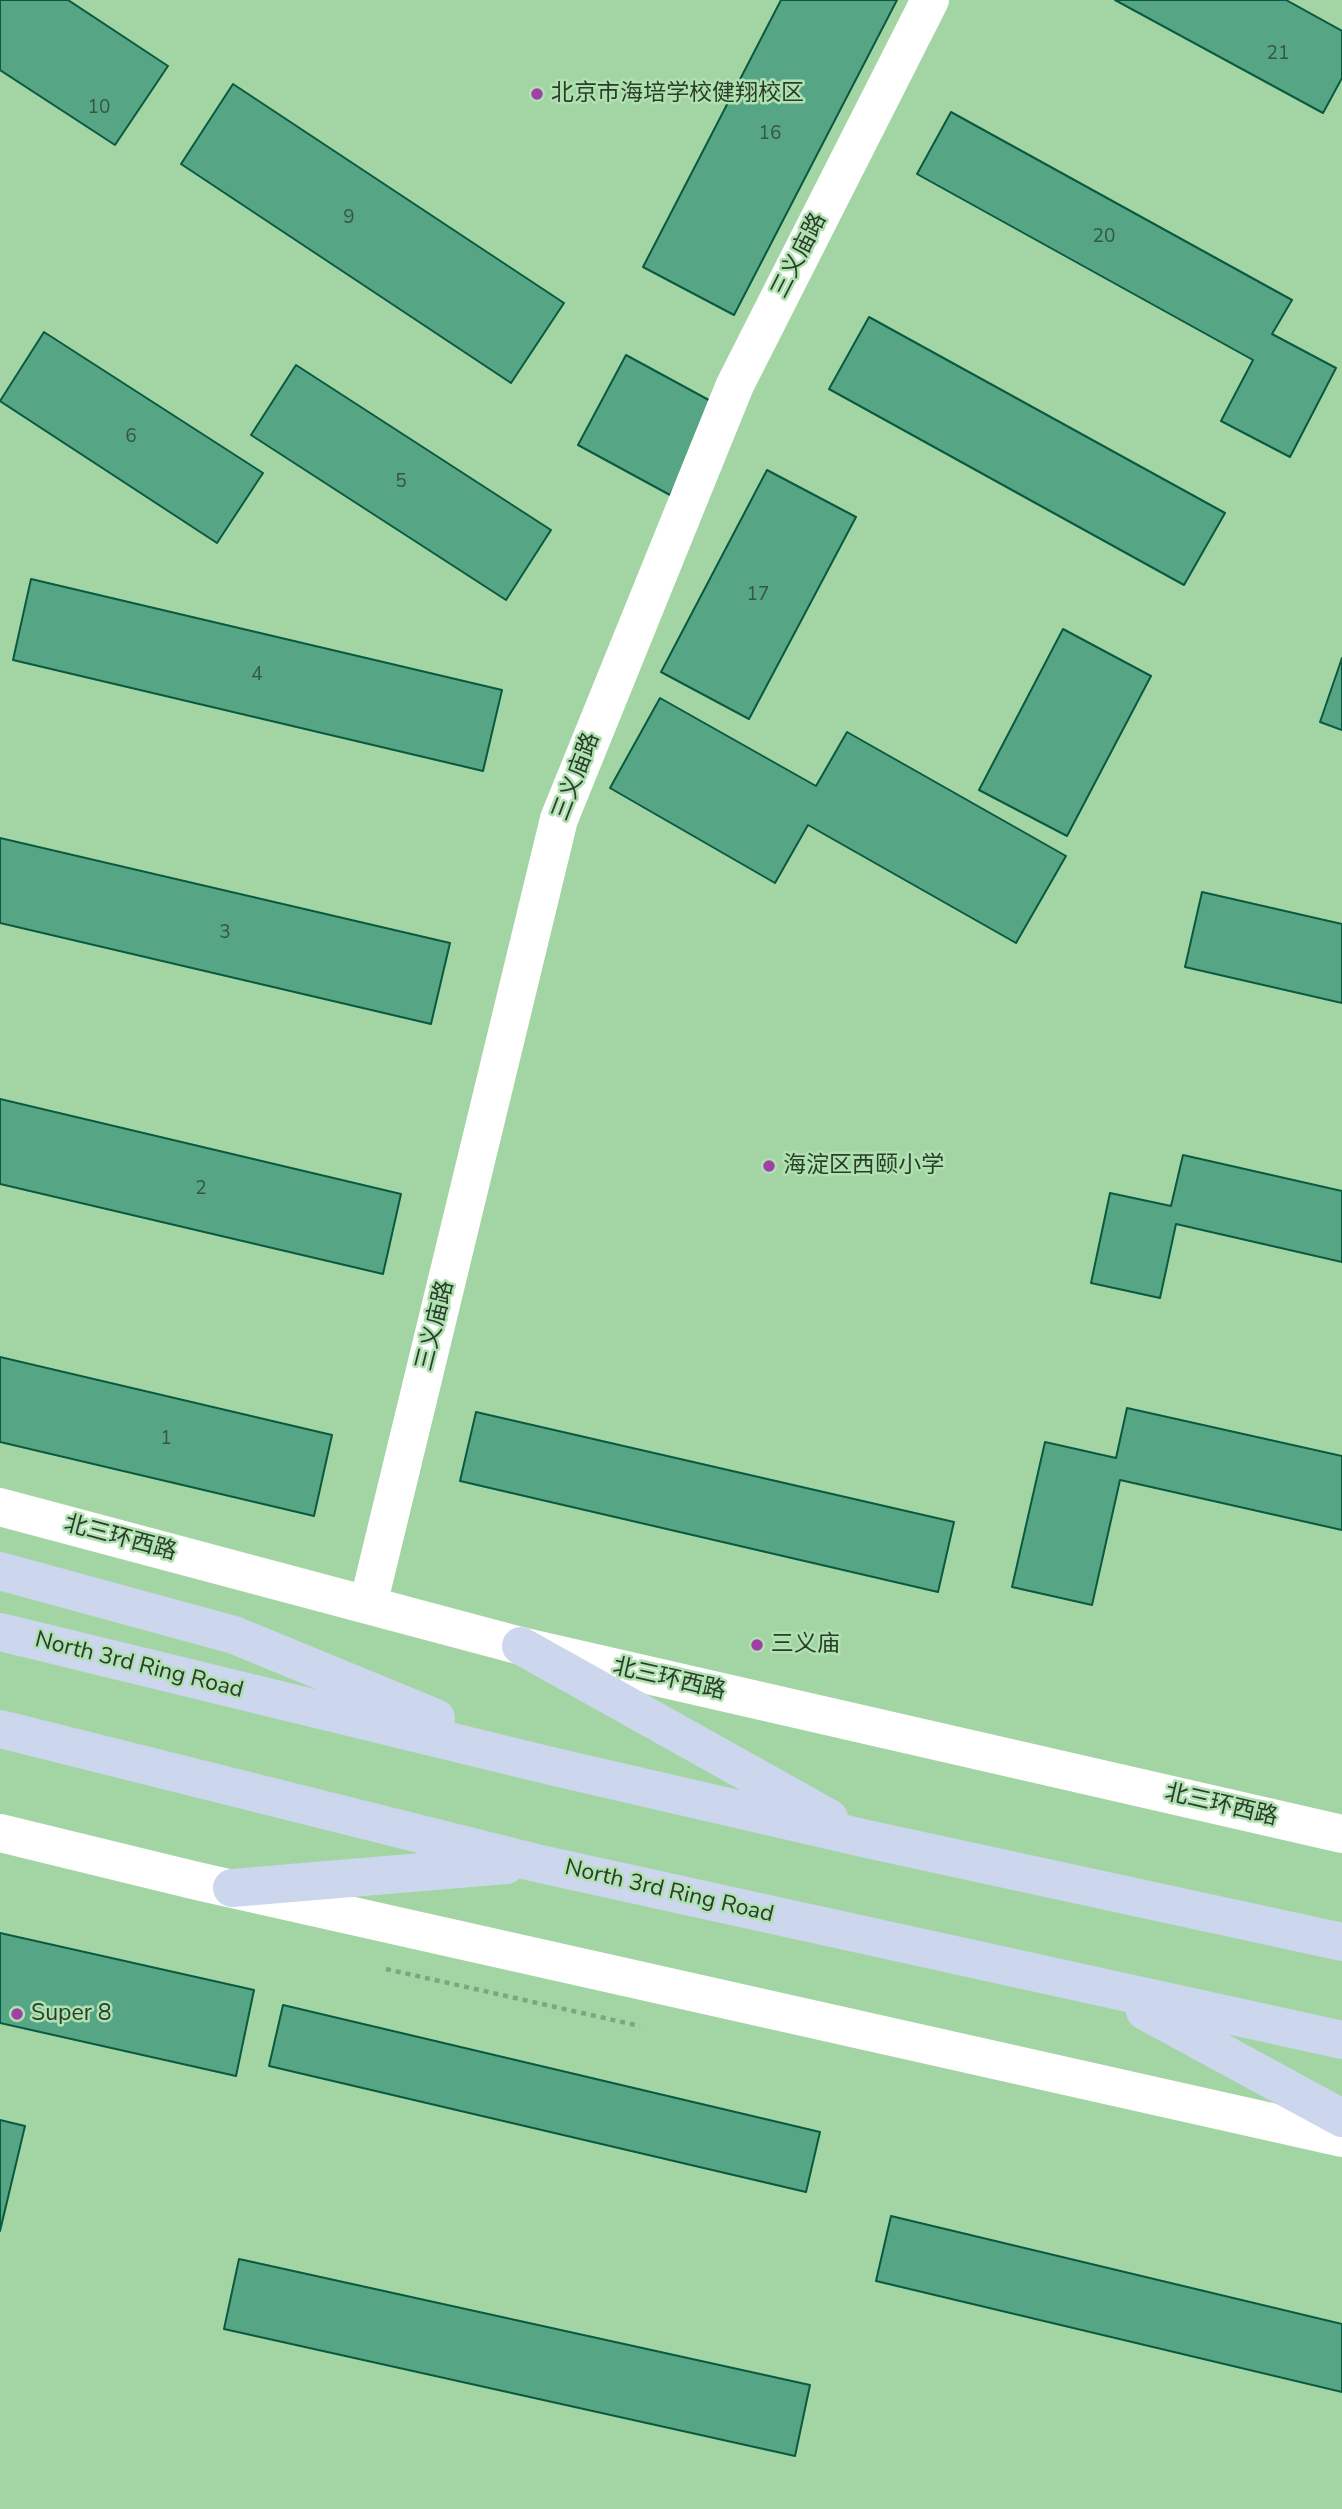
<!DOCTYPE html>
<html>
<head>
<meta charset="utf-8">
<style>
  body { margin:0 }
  canvas { display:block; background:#a3d4a3 }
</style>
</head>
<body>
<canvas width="1342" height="2509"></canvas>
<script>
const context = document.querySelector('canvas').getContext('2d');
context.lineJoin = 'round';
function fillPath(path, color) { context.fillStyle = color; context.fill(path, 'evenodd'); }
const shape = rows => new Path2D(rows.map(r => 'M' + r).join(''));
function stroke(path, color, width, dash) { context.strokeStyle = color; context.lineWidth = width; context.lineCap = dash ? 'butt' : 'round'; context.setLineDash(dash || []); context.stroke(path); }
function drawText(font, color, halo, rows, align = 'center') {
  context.font = font + ' "Nunito Sans","Noto Sans SC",sans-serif'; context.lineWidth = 5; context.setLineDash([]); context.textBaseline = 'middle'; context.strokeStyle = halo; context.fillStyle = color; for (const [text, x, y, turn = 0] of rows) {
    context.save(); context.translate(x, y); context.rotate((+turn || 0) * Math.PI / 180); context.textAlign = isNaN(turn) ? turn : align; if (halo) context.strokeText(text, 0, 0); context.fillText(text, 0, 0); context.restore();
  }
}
const building = shape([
  [0,0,68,0,168,66,115,145,0,70,0,0],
  [781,0,897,0,734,315,643,267,781,0],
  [1115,0,1286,0,1342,31,1342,78,1323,113,1115,0],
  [233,84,564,303,511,383,181,164,233,84],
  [951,112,1292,300,1272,334,1336,368,1290,457,1221,421,1253,360,917,174,951,112],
  [869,317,1225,513,1184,585,829,389,869,317],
  [44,332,263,473,217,543,0,401,44,332],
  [626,355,718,405,670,495,578,445,626,355],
  [296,365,551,530,506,600,251,435,296,365],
  [767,470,856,517,749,719,661,672,767,470],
  [31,579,502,690,483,771,13,660,31,579],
  [1063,629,1151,676,1067,836,979,790,1063,629],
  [1342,658,1342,730,1320,722,1342,658],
  [660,698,816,786,847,732,1066,856,1016,943,808,825,775,883,610,788,660,698],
  [0,838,450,943,431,1024,0,923,0,838],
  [1202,892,1342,924,1342,1003,1185,967,1202,892],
  [0,1099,401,1194,383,1274,0,1184,0,1099],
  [1183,1155,1342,1191,1342,1262,1176,1224,1160,1298,1091,1283,1110,1193,1171,1206,1183,1155],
  [0,1357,332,1435,314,1516,0,1442,0,1357],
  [1127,1408,1342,1456,1342,1530,1120,1480,1092,1605,1012,1587,1045,1442,1116,1458,1127,1408],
  [476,1412,954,1522,938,1592,460,1481,476,1412],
  [0,1933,254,1990,236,2076,0,2023,0,1933],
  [283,2005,820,2132,806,2192,269,2066,283,2005],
  [0,2120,25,2126,0,2231,0,2120],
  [891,2216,1342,2324,1342,2392,876,2281,891,2216],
  [239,2259,810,2385,795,2456,224,2329,239,2259]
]);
fillPath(building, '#56a585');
stroke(building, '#095a40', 2);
stroke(shape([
  [386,1969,640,2026]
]), '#7ea67e', 4.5, [5, 5]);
stroke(shape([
  [0,1507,521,1646,1342,1834],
  [368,1605,559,819,735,385,930,0],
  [0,1833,197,1881,1342,2138]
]), '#fff', 38);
stroke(shape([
  [0,1571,234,1635,436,1718],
  [0,1632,551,1766,867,1839,1342,1942],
  [521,1646,829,1818],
  [0,1729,536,1863,1342,2040],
  [232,1888,506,1865],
  [1145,2011,1342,2118]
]), '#ccd7ee', 38);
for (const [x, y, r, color] of [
  [537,94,7,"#a040a7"],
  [769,1166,7,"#a040a7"],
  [757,1645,7,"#a040a7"],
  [17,2014,7,"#a040a7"]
]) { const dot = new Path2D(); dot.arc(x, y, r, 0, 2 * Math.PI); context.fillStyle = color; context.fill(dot); stroke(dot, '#b0e1b0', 2.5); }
drawText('19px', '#355741', null, [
  ["21",1278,54],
  ["10",99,108],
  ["16",770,134],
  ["9",349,218],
  ["20",1104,237],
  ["6",131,437],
  ["5",401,482],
  ["17",758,595],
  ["4",257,675],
  ["3",225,933],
  ["2",201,1189],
  ["1",166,1439]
]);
drawText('23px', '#2a3d2a', '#b0e1b0', [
  ["北京市海培学校健翔校区",551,94],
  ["海淀区西颐小学",783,1166],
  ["三义庙",771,1645],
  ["Super 8",31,2014]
], 'left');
drawText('23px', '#2a3d2a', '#b0e1b0', [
  ["三义庙路",800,256,-63],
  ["三义庙路",577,777,-69],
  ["三义庙路",436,1326,-76],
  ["北三环西路",120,1539,15],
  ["North 3rd Ring Road",139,1666,14],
  ["北三环西路",669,1680,13],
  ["北三环西路",1221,1806,13],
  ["North 3rd Ring Road",669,1892,13]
]);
</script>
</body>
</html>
